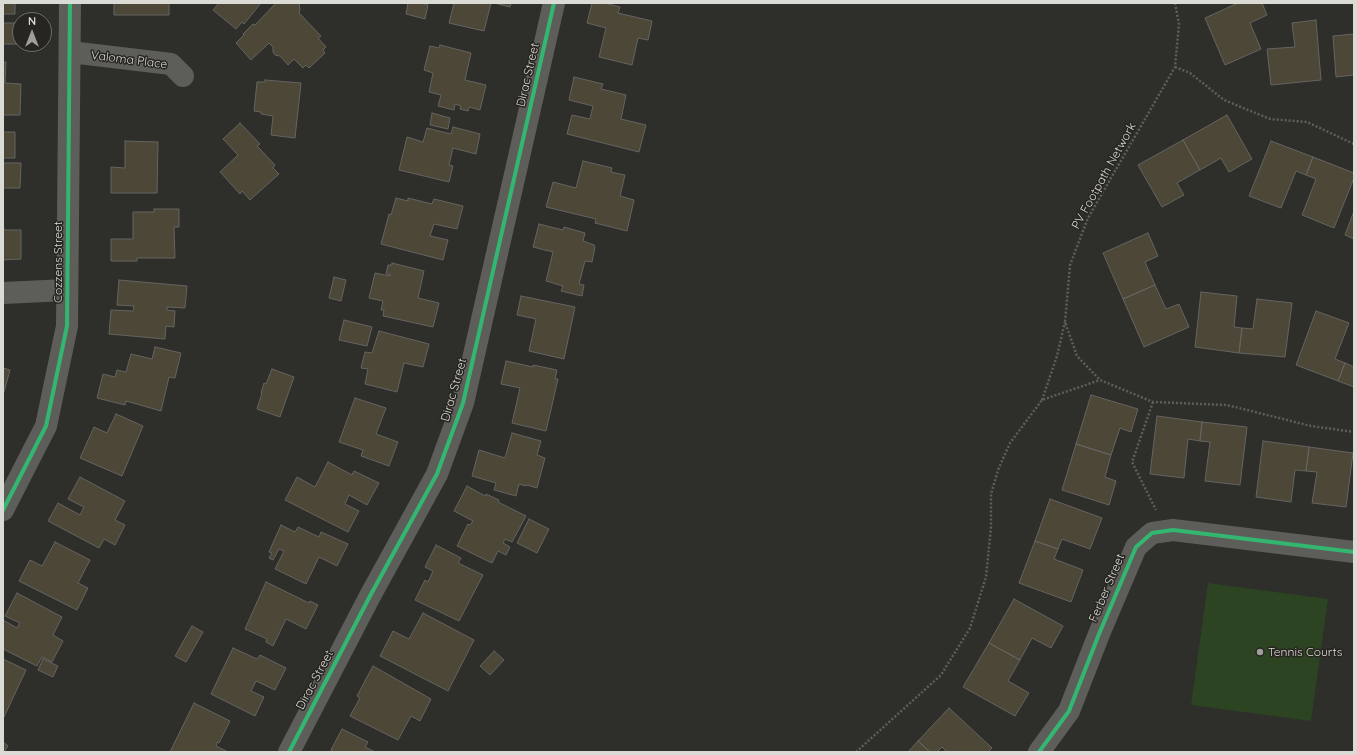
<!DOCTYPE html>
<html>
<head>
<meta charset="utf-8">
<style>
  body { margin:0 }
  #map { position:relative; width:1357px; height:755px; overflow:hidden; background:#2e2e2a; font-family:Quicksand,sans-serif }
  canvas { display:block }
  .frame { position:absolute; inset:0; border:4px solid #dbdbd6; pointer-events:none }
  .north { position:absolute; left:12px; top:12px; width:40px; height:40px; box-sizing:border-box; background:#27251f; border:1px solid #6f6e68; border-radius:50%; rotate:0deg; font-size:11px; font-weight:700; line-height:16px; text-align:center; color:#dbdbd6 }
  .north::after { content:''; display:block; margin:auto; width:14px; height:18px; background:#9e9e9a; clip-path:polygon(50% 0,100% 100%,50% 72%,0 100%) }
</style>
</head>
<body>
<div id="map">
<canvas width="1357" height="755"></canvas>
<div class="frame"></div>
<div class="north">N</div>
</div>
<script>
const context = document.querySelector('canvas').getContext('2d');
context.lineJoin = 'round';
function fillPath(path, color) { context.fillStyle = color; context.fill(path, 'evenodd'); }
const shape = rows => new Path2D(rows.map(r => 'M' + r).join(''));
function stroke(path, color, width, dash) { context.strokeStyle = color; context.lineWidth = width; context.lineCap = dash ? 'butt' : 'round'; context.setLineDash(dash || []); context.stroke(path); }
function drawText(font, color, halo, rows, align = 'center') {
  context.font = font + ' Quicksand,sans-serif'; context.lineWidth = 3; context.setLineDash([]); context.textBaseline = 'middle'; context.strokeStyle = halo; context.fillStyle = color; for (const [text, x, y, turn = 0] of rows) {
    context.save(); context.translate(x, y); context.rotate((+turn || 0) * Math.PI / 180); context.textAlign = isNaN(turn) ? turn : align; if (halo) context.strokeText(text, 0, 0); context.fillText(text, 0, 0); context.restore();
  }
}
fillPath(shape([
  [1208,583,1328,599,1311,721,1191,705]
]), '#2c4422');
const building = shape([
  [3,3,15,3,15,14,3,14,3,3],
  [114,3,169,3,169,15,114,15,114,3],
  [219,3,218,3,261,3,244,24,242,22,236,29,213,10,219,3],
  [276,3,299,3,300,10,299,13,321,36,318,38,326,47,323,50,325,53,309,68,306,65,303,68,294,59,288,65,280,56,275,55,273,52,273,47,269,43,251,60,236,43,244,35,243,34,253,24,255,25,276,3],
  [408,3,421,3,428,5,425,19,406,14,408,3],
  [454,3,491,3,484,31,449,23,454,3],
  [494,3,511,3,510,7,494,3],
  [592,3,604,3,620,7,618,13,652,21,648,40,638,38,632,65,599,57,606,28,587,23,592,3],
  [1238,3,1262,3,1267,15,1250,23,1261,49,1225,65,1205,18,1238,3],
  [1316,20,1321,80,1271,85,1267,49,1295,47,1292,23,1316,20],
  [3,23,20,23,20,44,3,44,3,23],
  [1354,34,1354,75,1336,77,1333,36,1354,34],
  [440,45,471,53,465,80,486,85,480,110,469,107,468,111,460,109,461,106,455,104,454,110,438,106,441,95,429,92,433,73,424,70,430,46,439,48,440,45],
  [3,62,6,62,5,83,21,84,20,115,3,115,3,62],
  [574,77,603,84,601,89,626,95,621,119,646,125,639,152,567,134,572,115,590,119,593,106,569,100,574,77],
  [265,80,301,83,295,138,271,135,273,116,261,114,261,112,254,111,257,82,265,82,265,80],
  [432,113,450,118,448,129,430,125,432,113],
  [1227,115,1252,159,1229,172,1221,158,1200,170,1183,140,1227,115],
  [240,123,260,144,257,146,275,165,273,168,279,174,250,200,242,191,240,194,220,172,238,155,223,139,240,123],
  [453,127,480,134,476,154,453,148,449,165,453,166,449,182,399,170,407,137,423,142,427,128,451,134,453,127],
  [3,132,15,132,15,158,3,158,3,132],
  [1183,140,1200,170,1177,183,1184,195,1162,207,1138,165,1183,140],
  [125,141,158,142,157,193,111,193,111,167,125,168,125,141],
  [1271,141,1313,157,1306,175,1296,171,1281,208,1249,196,1271,141],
  [1313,157,1354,173,1354,178,1334,228,1302,215,1316,179,1306,175,1313,157],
  [583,161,612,168,611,172,625,175,620,196,634,200,627,231,595,223,596,219,546,207,553,182,576,188,583,161],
  [3,163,21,163,20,188,3,188,3,163],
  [396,198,408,201,408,198,432,204,434,199,463,206,457,229,434,224,430,236,448,240,443,260,381,244,389,214,391,215,396,198],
  [154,209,179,209,179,227,174,227,175,258,137,258,137,261,111,261,111,239,133,239,133,212,154,212,154,209],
  [1354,211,1354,239,1345,235,1354,211],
  [3,223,4,230,21,230,21,259,3,260,3,223],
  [539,224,563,230,564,227,585,233,583,241,594,245,595,247,592,262,585,261,579,284,584,285,582,296,561,291,563,286,546,281,553,252,533,247,539,224],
  [1148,233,1158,256,1145,262,1155,285,1123,299,1103,253,1148,233],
  [392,263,424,271,418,298,439,303,433,327,383,316,384,310,381,310,383,301,369,298,375,273,390,276,390,274,386,274,388,265,392,265,392,263],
  [334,277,346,280,341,301,329,298,334,277],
  [119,280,187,286,185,308,167,307,167,310,175,311,174,327,166,326,165,339,109,334,111,310,133,311,134,306,117,305,119,280],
  [1155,285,1166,309,1179,304,1189,327,1144,347,1123,299,1155,285],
  [1201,292,1237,296,1234,327,1242,328,1239,353,1195,347,1201,292],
  [521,296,575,307,564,359,529,351,536,319,517,315,521,296],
  [1257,299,1292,303,1285,357,1239,353,1242,328,1253,329,1257,299],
  [1316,311,1349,323,1335,359,1345,363,1338,381,1296,365,1316,311],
  [344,320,372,327,367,346,339,340,344,320],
  [379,331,429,344,423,367,404,363,397,392,365,384,368,369,361,368,365,352,372,353,379,331],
  [155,347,181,353,175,378,169,377,161,411,126,401,125,405,97,398,103,374,115,377,117,370,126,372,131,354,152,359,155,347],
  [506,361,533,367,533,365,557,370,555,379,558,379,546,431,512,423,520,388,501,384,506,361],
  [1345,363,1354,367,1354,387,1338,381,1345,363],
  [3,368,10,370,4,392,3,391,3,368],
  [272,369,294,377,280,417,257,409,262,393,261,393,264,383,266,384,272,369],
  [1091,395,1138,409,1131,432,1120,428,1111,455,1076,444,1091,395],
  [355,398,386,408,376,434,398,442,389,466,361,456,363,450,339,442,355,398],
  [116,414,143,426,122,476,80,458,94,427,107,433,116,414],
  [1157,416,1202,422,1200,441,1188,439,1184,478,1150,474,1157,416],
  [1202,422,1247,427,1240,485,1205,481,1210,442,1200,441,1202,422],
  [512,433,541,441,537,455,545,458,537,488,527,485,526,486,519,484,516,496,494,490,496,483,472,476,479,450,505,458,512,433],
  [1263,441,1309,447,1306,471,1295,470,1291,502,1256,497,1263,441],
  [1076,444,1111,455,1105,477,1116,481,1109,505,1062,490,1076,444],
  [1309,447,1353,453,1346,507,1312,503,1317,472,1306,471,1309,447],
  [328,462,352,475,354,471,379,483,367,505,349,495,345,504,359,511,348,532,285,500,297,477,315,487,328,462],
  [80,477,125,501,115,520,125,525,115,545,104,539,99,548,48,521,58,503,80,515,84,507,68,499,80,477],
  [467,486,485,496,486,494,499,500,498,502,526,516,512,542,505,539,503,543,510,547,506,555,498,551,492,563,457,546,468,524,470,525,473,521,454,511,467,486],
  [1050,499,1102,518,1090,549,1062,539,1058,549,1035,541,1050,499],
  [529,519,549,529,537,553,517,543,529,519],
  [281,525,295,532,298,527,319,537,321,532,348,544,337,566,319,557,306,584,275,569,284,551,279,549,273,560,269,558,272,553,269,552,281,525],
  [1035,541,1058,549,1054,559,1083,570,1071,602,1019,583,1035,541],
  [55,542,90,560,78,583,88,588,77,610,19,581,30,560,42,566,55,542],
  [436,545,461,558,458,563,483,575,459,621,415,600,425,580,428,582,433,571,425,567,436,545],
  [266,582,309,603,310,601,318,605,306,629,286,619,273,646,266,642,267,639,245,629,266,582],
  [17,593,62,617,53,635,63,641,52,662,42,657,37,666,3,649,3,620,17,628,20,623,5,616,17,593],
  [1014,599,1063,626,1051,648,1032,638,1020,660,989,643,1014,599],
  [423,613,474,640,448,691,380,656,393,631,409,639,423,613],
  [192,626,203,632,186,662,175,656,192,626],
  [989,643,1020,660,1008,681,1029,693,1015,716,963,687,989,643],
  [233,648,257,659,260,655,286,668,275,690,256,681,251,691,264,697,255,716,211,694,233,648],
  [494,651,504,660,490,675,480,666,494,651],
  [3,659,26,670,4,717,3,717,3,659],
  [43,659,58,666,53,677,38,670,43,659],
  [373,666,431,699,420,721,411,716,398,740,350,716,360,698,357,696,373,666],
  [194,703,230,721,219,743,217,742,216,746,228,752,170,752,194,703],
  [949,708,992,748,988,752,947,752,942,747,937,752,930,752,918,741,949,708],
  [342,729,368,742,365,747,375,752,334,752,331,750,342,729],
  [918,741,930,752,908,752,918,741],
  [3,742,8,746,4,752,3,752,3,742]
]);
fillPath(building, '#4d4738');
stroke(building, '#656461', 1);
stroke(shape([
  [1175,3,1179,24,1175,67,1088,218,1070,265,1065,322,1077,356,1100,380,1153,402,1227,405,1311,426,1354,432],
  [1175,67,1190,73,1224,100,1270,119,1307,122,1354,144],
  [1042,400,1057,356,1065,322],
  [1153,402,1132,462,1156,510],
  [856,752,941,675,970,628,986,577,991,527,991,494,998,470,1010,443,1042,400,1100,380]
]), '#5e5e5b', 2.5, [2, 2]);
stroke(shape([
  [70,52,171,64,183,76],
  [3,293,67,290],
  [3,510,46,426,67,326,70,3],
  [289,752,370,596,437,474,463,403,554,3],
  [1039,752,1069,711,1099,634,1136,547,1152,533,1173,530,1354,552]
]), '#5d5d5a', 22);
stroke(shape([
  [3,510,46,426,67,326,70,3],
  [289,752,370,596,437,474,463,403,554,3],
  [1039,752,1069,711,1099,634,1136,547,1152,533,1173,530,1354,552]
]), '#33b770', 4);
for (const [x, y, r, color] of [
  [1260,652,4,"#9e9e9a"]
]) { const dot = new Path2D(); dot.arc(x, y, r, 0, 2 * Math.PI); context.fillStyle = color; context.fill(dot); stroke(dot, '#27251f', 1.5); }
drawText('12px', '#dbdbd6', '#27251f', [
  ["Valoma Place",129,60,7],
  ["Dirac Street",528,75,-77],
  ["PV Footpath Network",1104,176,-61],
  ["Cozzens Street",58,262,-90],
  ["Dirac Street",454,390,-74],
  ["Ferber Street",1107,588,-67],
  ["Dirac Street",315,680,-62]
]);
drawText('12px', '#dbdbd6', '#27251f', [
  ["Tennis Courts",1268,652]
], 'left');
</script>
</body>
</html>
